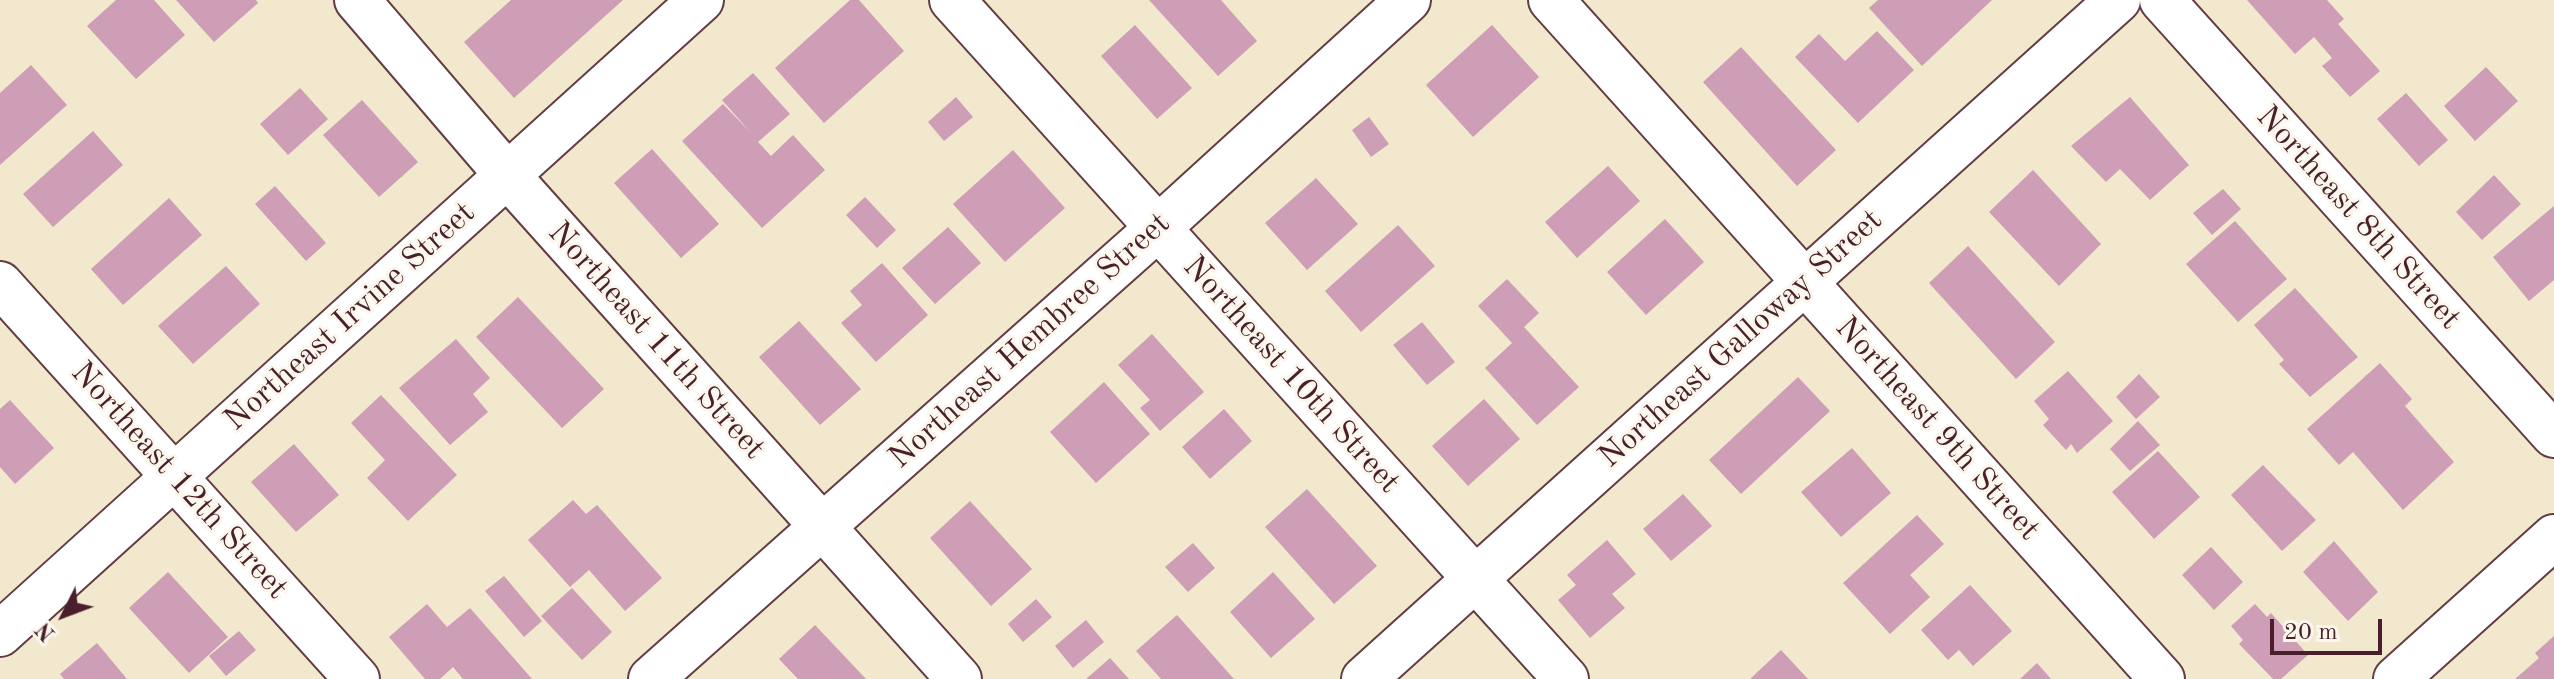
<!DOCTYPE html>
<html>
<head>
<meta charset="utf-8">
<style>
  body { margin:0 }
  #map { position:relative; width:2554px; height:679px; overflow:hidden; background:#f2e8ce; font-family:"Old Standard TT",serif }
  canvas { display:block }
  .north { position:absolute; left:24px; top:575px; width:80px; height:80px; -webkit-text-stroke:6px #fbf7ec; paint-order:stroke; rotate:228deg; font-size:22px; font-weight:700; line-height:32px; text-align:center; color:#4a1f2b }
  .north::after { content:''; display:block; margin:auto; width:28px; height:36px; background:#4a1f2b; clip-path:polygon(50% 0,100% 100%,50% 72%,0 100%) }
  .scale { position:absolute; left:2270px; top:619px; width:112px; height:36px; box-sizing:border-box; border:4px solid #4a1f2b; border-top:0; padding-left:10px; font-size:24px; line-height:28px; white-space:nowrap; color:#4a1f2b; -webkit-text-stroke:6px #fbf7ec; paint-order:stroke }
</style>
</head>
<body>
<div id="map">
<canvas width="2554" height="679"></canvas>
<div class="north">N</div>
<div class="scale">20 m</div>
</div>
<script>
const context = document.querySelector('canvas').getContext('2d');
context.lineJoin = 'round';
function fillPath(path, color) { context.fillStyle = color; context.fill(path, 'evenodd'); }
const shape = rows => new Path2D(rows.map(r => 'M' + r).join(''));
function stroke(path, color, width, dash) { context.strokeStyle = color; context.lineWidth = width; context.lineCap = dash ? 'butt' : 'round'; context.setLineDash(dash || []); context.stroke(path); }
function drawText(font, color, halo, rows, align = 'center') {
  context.font = font + ' "Old Standard TT",serif'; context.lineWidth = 6; context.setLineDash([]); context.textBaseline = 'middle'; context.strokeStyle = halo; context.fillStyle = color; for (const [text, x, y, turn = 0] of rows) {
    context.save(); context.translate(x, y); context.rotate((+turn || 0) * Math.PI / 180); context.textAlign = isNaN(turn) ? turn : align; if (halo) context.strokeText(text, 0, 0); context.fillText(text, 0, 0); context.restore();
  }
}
fillPath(shape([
  [116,0,154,0,185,35,136,79,87,26],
  [176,0,256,0,258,3,214,42],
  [511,0,623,0,514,98,464,42],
  [850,0,859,0,904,51,824,123,775,68],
  [1149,0,1221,0,1257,41,1218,76],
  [1878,0,1992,0,1922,66,1869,8],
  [2247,0,2327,0,2344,19,2338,24,2380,71,2350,97,2322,66,2332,58,2314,37,2295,54],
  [1135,25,1192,88,1157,119,1101,56],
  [1492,25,1539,77,1473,137,1426,85],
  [1877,31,1914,70,1858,123,1795,57,1819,34,1845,61],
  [1741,47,1836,150,1797,186,1703,82],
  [31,65,67,105,0,165,0,93],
  [2486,67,2518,101,2475,141,2444,106],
  [753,73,790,114,758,142,771,156,793,135,825,170,762,228,682,141,723,104,751,133,722,100],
  [300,88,328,119,288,155,260,124],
  [2406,93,2448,140,2419,166,2377,119],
  [956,97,973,117,944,141,928,122],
  [2130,97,2189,165,2150,200,2120,169,2106,182,2071,146],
  [362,100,418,162,379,197,323,135],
  [1369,117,1389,144,1371,157,1352,130],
  [93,131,123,165,53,227,23,194],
  [652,149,719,224,681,258,614,183],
  [1013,150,1065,208,1005,262,953,204],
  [1608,166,1640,201,1577,258,1545,222],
  [2033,170,2101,244,2059,286,1989,212],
  [2494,175,2521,204,2482,240,2456,212],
  [1316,178,1358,224,1307,270,1265,223],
  [275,186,326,243,306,261,255,204],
  [2223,189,2241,209,2212,235,2193,213],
  [865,197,896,230,877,248,846,215],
  [169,198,202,235,123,305,91,269],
  [2554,206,2554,280,2529,301,2493,257],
  [1665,219,1704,262,1646,315,1607,272],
  [2235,221,2287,279,2238,322,2186,264],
  [1398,225,1435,266,1361,332,1325,291],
  [948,227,981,263,935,304,902,268],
  [1968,246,2055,342,2016,379,1929,283],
  [882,263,928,315,876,362,841,323,862,305,850,291],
  [226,266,260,304,193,364,158,326],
  [1507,279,1539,313,1524,327,1579,387,1537,425,1485,368,1512,343,1478,306],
  [2295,288,2358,357,2310,397,2279,364,2284,360,2254,325],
  [518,297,604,389,562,428,476,337],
  [799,321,861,389,820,425,759,357],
  [1422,322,1455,362,1427,385,1393,345],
  [1152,334,1204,392,1160,431,1140,408,1150,400,1118,365],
  [456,339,490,378,473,394,488,412,450,445,399,388],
  [2380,363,2412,399,2405,406,2454,462,2403,510,2353,452,2339,465,2307,429],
  [2068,371,2113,421,2077,453,2071,444,2066,450,2043,425,2049,419,2034,401],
  [2139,374,2160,397,2136,419,2116,397],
  [1798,377,1830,411,1741,494,1709,460],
  [1104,382,1150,434,1096,483,1050,432],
  [381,395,457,475,408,521,367,478,385,460,351,423],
  [1484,399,1520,439,1468,486,1432,446],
  [10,400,54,448,15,484,0,467,0,409],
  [1224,409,1252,441,1210,479,1182,447],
  [2138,421,2160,445,2130,471,2110,449],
  [294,444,339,495,296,532,251,482],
  [1852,448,1891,493,1841,537,1801,492],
  [2158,451,2200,497,2154,539,2112,492],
  [2263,465,2316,520,2282,551,2231,495],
  [1307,489,1377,566,1334,604,1265,527],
  [1683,494,1712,526,1671,561,1643,529],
  [573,500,586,514,597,505,662,578,625,611,589,570,570,587,528,540],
  [970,501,1032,569,991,606,930,538],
  [1917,515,1944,544,1910,575,1930,597,1890,634,1843,583],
  [1607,540,1636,574,1612,594,1625,608,1590,638,1558,600,1576,585,1567,575],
  [2334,541,2378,592,2348,621,2303,572],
  [1193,543,1215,568,1188,592,1165,567],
  [2211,547,2243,582,2214,610,2182,575],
  [168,572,228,637,189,673,129,608],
  [1273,572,1315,619,1271,658,1230,612],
  [504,576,542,621,524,637,485,591],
  [1970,585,2012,631,1973,666,1959,650,1948,660,1921,630],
  [572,588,612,632,582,660,541,616],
  [1036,599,1052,617,1023,642,1008,624],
  [427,604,447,627,470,608,532,679,463,679,453,667,440,679,425,679,389,637],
  [2255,604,2267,617,2271,613,2308,655,2281,679,2273,679,2239,644,2243,640,2231,626],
  [1177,615,1234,679,1161,679,1136,651],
  [1086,620,1104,642,1073,668,1055,646],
  [815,625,866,679,798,679,779,659],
  [239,631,256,650,226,676,209,656],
  [2554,636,2554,679,2515,679,2539,658,2535,653],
  [97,643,127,679,64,679,60,674],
  [1781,650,1808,679,1750,679],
  [1110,658,1129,679,1086,679],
  [2037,663,2051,679,2020,679]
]), '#ce9db6');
const minor = shape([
  [357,0,508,176,959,679],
  [952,0,1566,679],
  [1551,0,2162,679],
  [2162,0,2554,435],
  [0,284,357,679],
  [0,634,701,0],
  [651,679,1158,228,1408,0],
  [1364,679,2118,0],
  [2396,679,2554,537]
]);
stroke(minor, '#633d43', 48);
stroke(minor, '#fff', 44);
drawText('32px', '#4a1f2b', '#fbf7ec', [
  ["Northeast 8th Street",2358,218,48],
  ["Northeast Irvine Street",350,317,-42],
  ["Northeast Galloway Street",1741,339,-42],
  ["Northeast 11th Street",656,341,48],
  ["Northeast Hembree Street",1030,341,-42],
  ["Northeast 10th Street",1291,375,48],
  ["Northeast 9th Street",1937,429,48],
  ["Northeast 12th Street",179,481,48]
]);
</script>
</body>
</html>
